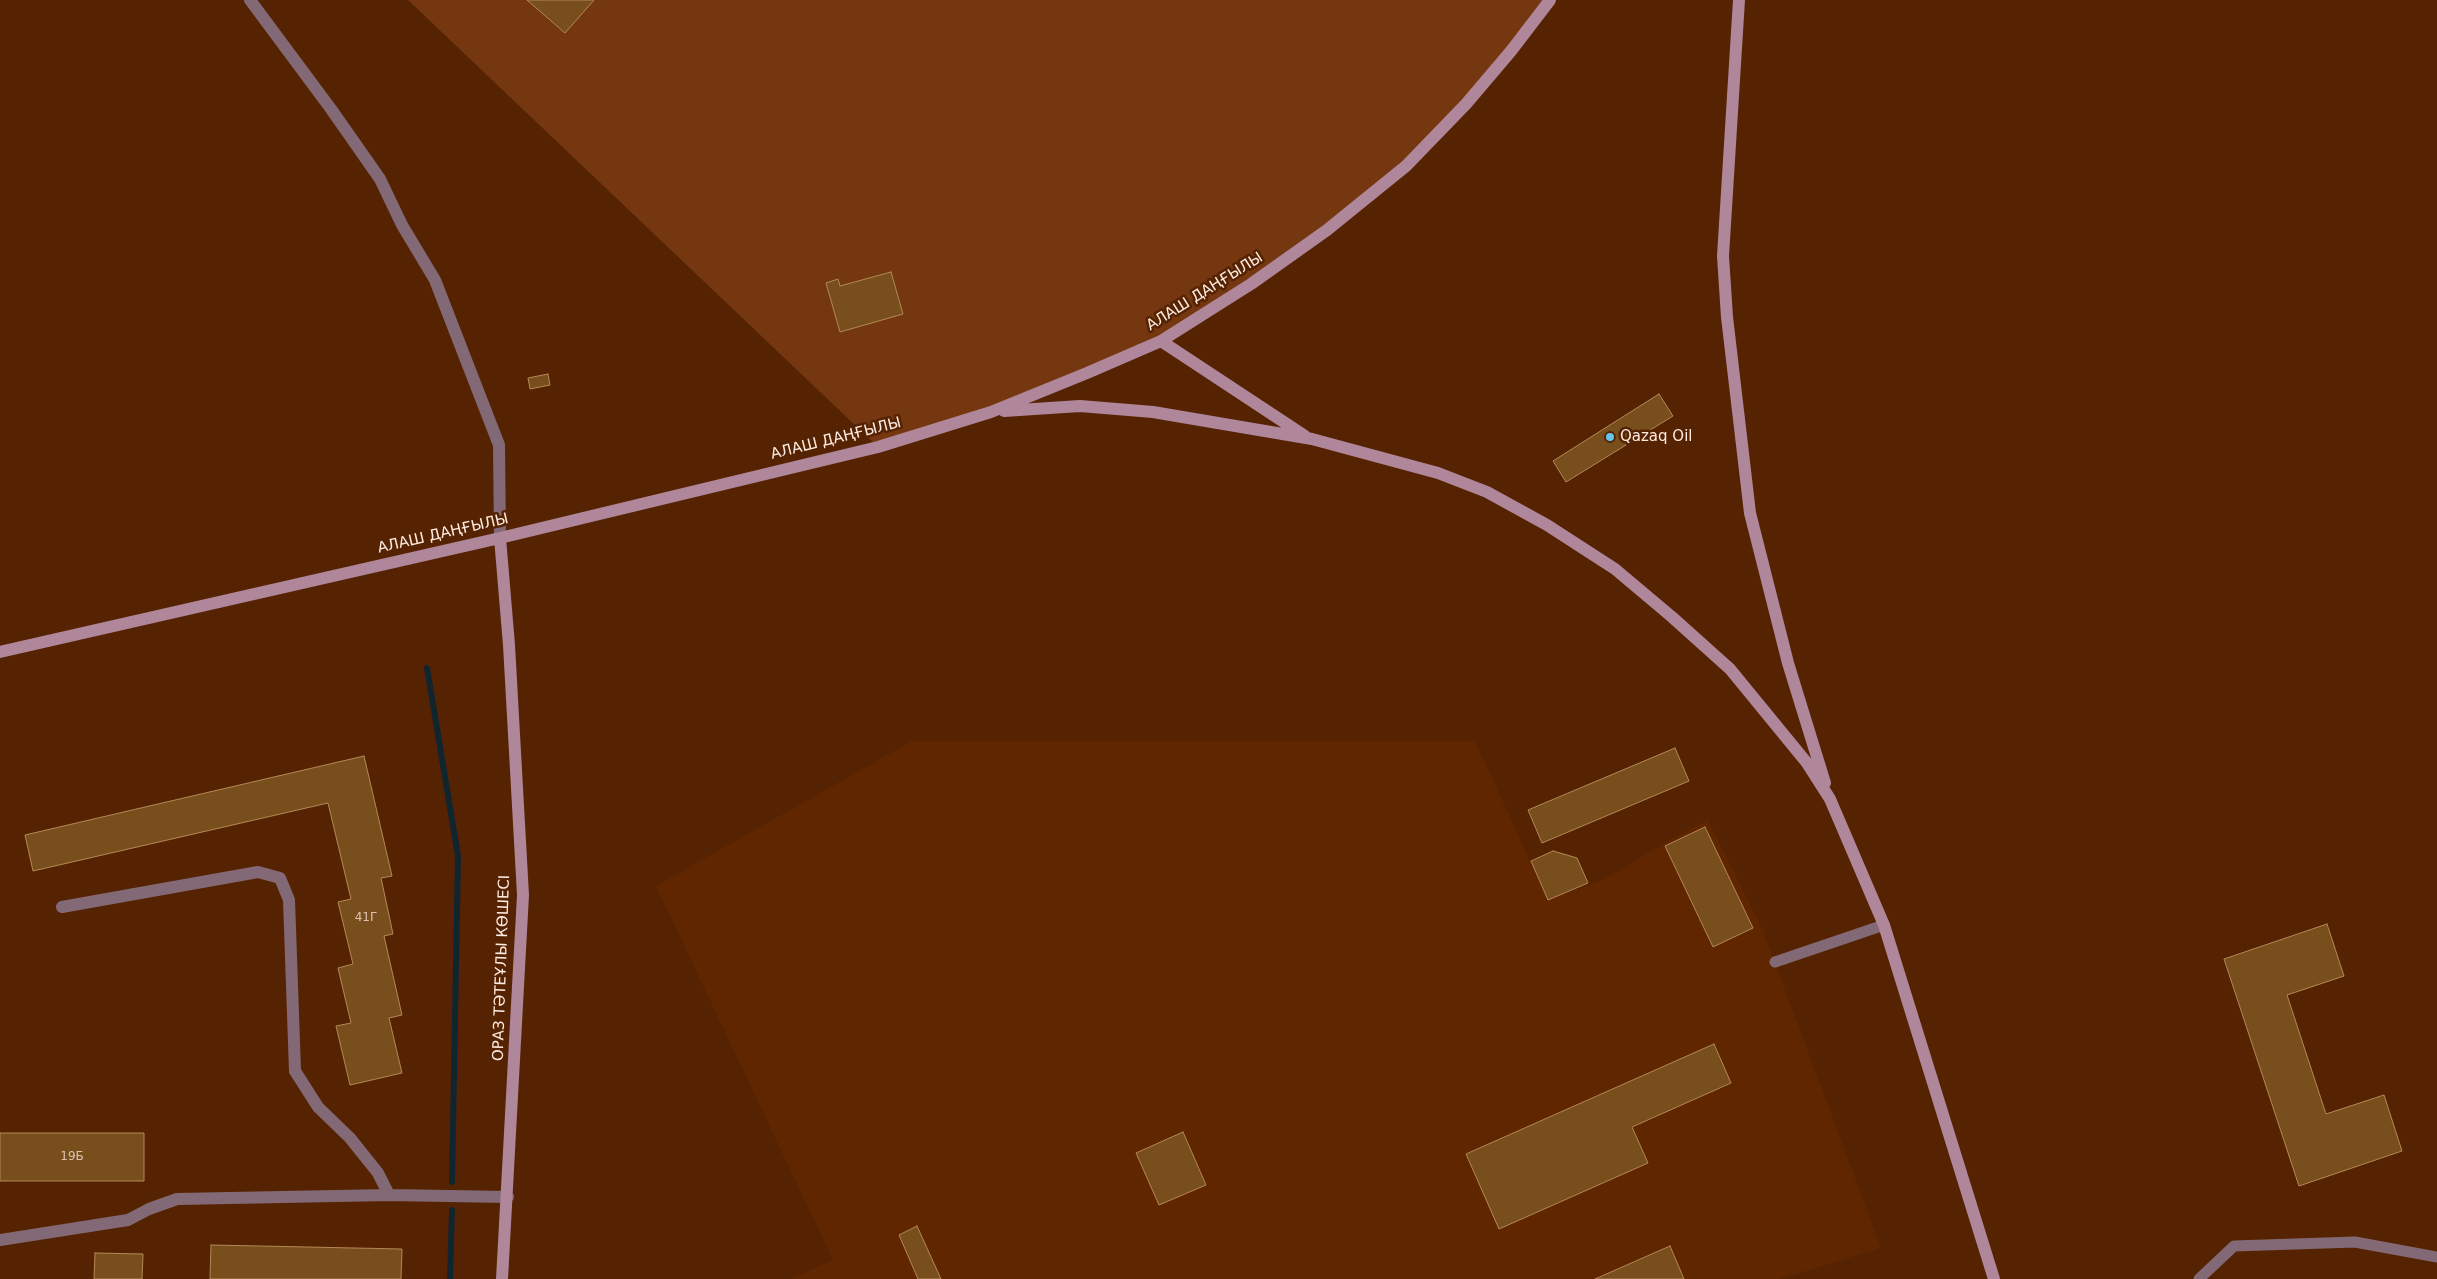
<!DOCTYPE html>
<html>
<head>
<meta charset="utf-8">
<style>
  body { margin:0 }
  canvas { display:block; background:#552302 }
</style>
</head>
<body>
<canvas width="2437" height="1279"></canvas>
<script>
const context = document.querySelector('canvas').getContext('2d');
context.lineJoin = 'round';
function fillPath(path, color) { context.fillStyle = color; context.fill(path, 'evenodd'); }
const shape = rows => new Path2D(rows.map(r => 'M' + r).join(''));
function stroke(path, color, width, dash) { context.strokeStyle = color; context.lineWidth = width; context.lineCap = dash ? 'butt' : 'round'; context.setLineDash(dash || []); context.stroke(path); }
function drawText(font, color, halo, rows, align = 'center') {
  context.font = font + ' "DejaVu Sans",sans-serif'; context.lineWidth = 5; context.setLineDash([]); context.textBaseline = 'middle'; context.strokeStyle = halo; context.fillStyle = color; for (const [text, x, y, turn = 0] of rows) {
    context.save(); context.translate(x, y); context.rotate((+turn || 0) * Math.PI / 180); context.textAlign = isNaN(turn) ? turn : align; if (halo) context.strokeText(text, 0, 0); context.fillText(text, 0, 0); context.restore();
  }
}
fillPath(shape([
  [912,741,1475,741,1548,900,1603,880,1666,842,1708,820,1762,928,1881,1248,1780,1279,791,1279,833,1260,656,886]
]), '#5f2600');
fillPath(shape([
  [408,0,1550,0,1406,166,1161,341,1087,373,878,447]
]), '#753710');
stroke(shape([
  [427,668,458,856,452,1182],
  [450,1279,452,1210]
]), '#11252e', 6);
const building = shape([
  [527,0,594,0,565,33,527,0],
  [891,272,903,314,840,332,826,283,838,279,840,286,891,272],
  [548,374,550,385,530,389,528,378,548,374],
  [1659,394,1673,416,1566,482,1553,461,1659,394],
  [1675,748,1689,781,1542,843,1528,810,1675,748],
  [364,756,392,876,381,878,393,934,384,936,402,1015,389,1018,402,1073,350,1085,336,1026,351,1023,338,968,353,964,338,902,351,899,328,803,33,871,25,835,364,756],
  [1705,827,1753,928,1713,947,1665,846,1705,827],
  [1553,851,1577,858,1588,883,1548,900,1531,861,1553,851],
  [2327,924,2344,976,2287,995,2326,1114,2384,1095,2402,1151,2299,1186,2224,959,2327,924],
  [1714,1044,1731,1083,1632,1127,1648,1163,1499,1229,1466,1154,1714,1044],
  [1183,1132,1206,1185,1159,1205,1136,1153,1183,1132],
  [0,1133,144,1133,144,1181,0,1181,0,1133],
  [917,1226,941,1279,918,1279,899,1235,917,1226],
  [211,1245,402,1249,401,1279,210,1279,211,1245],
  [1670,1246,1684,1279,1595,1279,1670,1246],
  [95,1253,143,1254,142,1279,94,1279,95,1253]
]);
fillPath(building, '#784f1c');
stroke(building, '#b48856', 1);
stroke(shape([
  [1775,962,1884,925],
  [2199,1279,2234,1246,2355,1242,2437,1257]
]), '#836975', 11);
stroke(shape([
  [250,0,331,109,380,179,402,225,435,280,499,445,500,538],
  [62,907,258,872,280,878,289,900,295,1071,318,1107,350,1138,378,1173,389,1195],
  [0,1240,128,1220,149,1209,177,1199,389,1195,508,1197]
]), '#836975', 12);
stroke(shape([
  [1739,0,1723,256,1727,317,1750,513,1788,663,1825,783],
  [1161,341,1305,436],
  [1004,411,1080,406,1153,412,1312,439,1438,473,1487,492,1547,525,1615,569,1672,617,1730,669,1807,763,1830,799,1884,925,1994,1279],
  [500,538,509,645,523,895,502,1279],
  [0,652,500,538,878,447,991,412,1087,373,1161,341,1251,284,1327,230,1406,166,1466,104,1511,51,1550,0]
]), '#b0869a', 12);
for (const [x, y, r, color] of [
  [1610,437,5,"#64c5ee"]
]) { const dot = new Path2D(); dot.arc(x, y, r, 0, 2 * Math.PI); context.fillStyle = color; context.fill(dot); stroke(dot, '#552302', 2); }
drawText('12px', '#dcc3af', null, [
  ["41Г",366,918],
  ["19Б",72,1157]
]);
drawText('15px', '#feeae0', '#552302', [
  ["АЛАШ ДАҢҒЫЛЫ",1205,292,-32],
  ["АЛАШ ДАҢҒЫЛЫ",836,439,-14],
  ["АЛАШ ДАҢҒЫЛЫ",443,534,-13],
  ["ОРАЗ ТӘТЕҰЛЫ КӨШЕСІ",502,968,-88]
]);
drawText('15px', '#feeae0', '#552302', [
  ["Qazaq Oil",1620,437]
], 'left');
</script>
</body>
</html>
